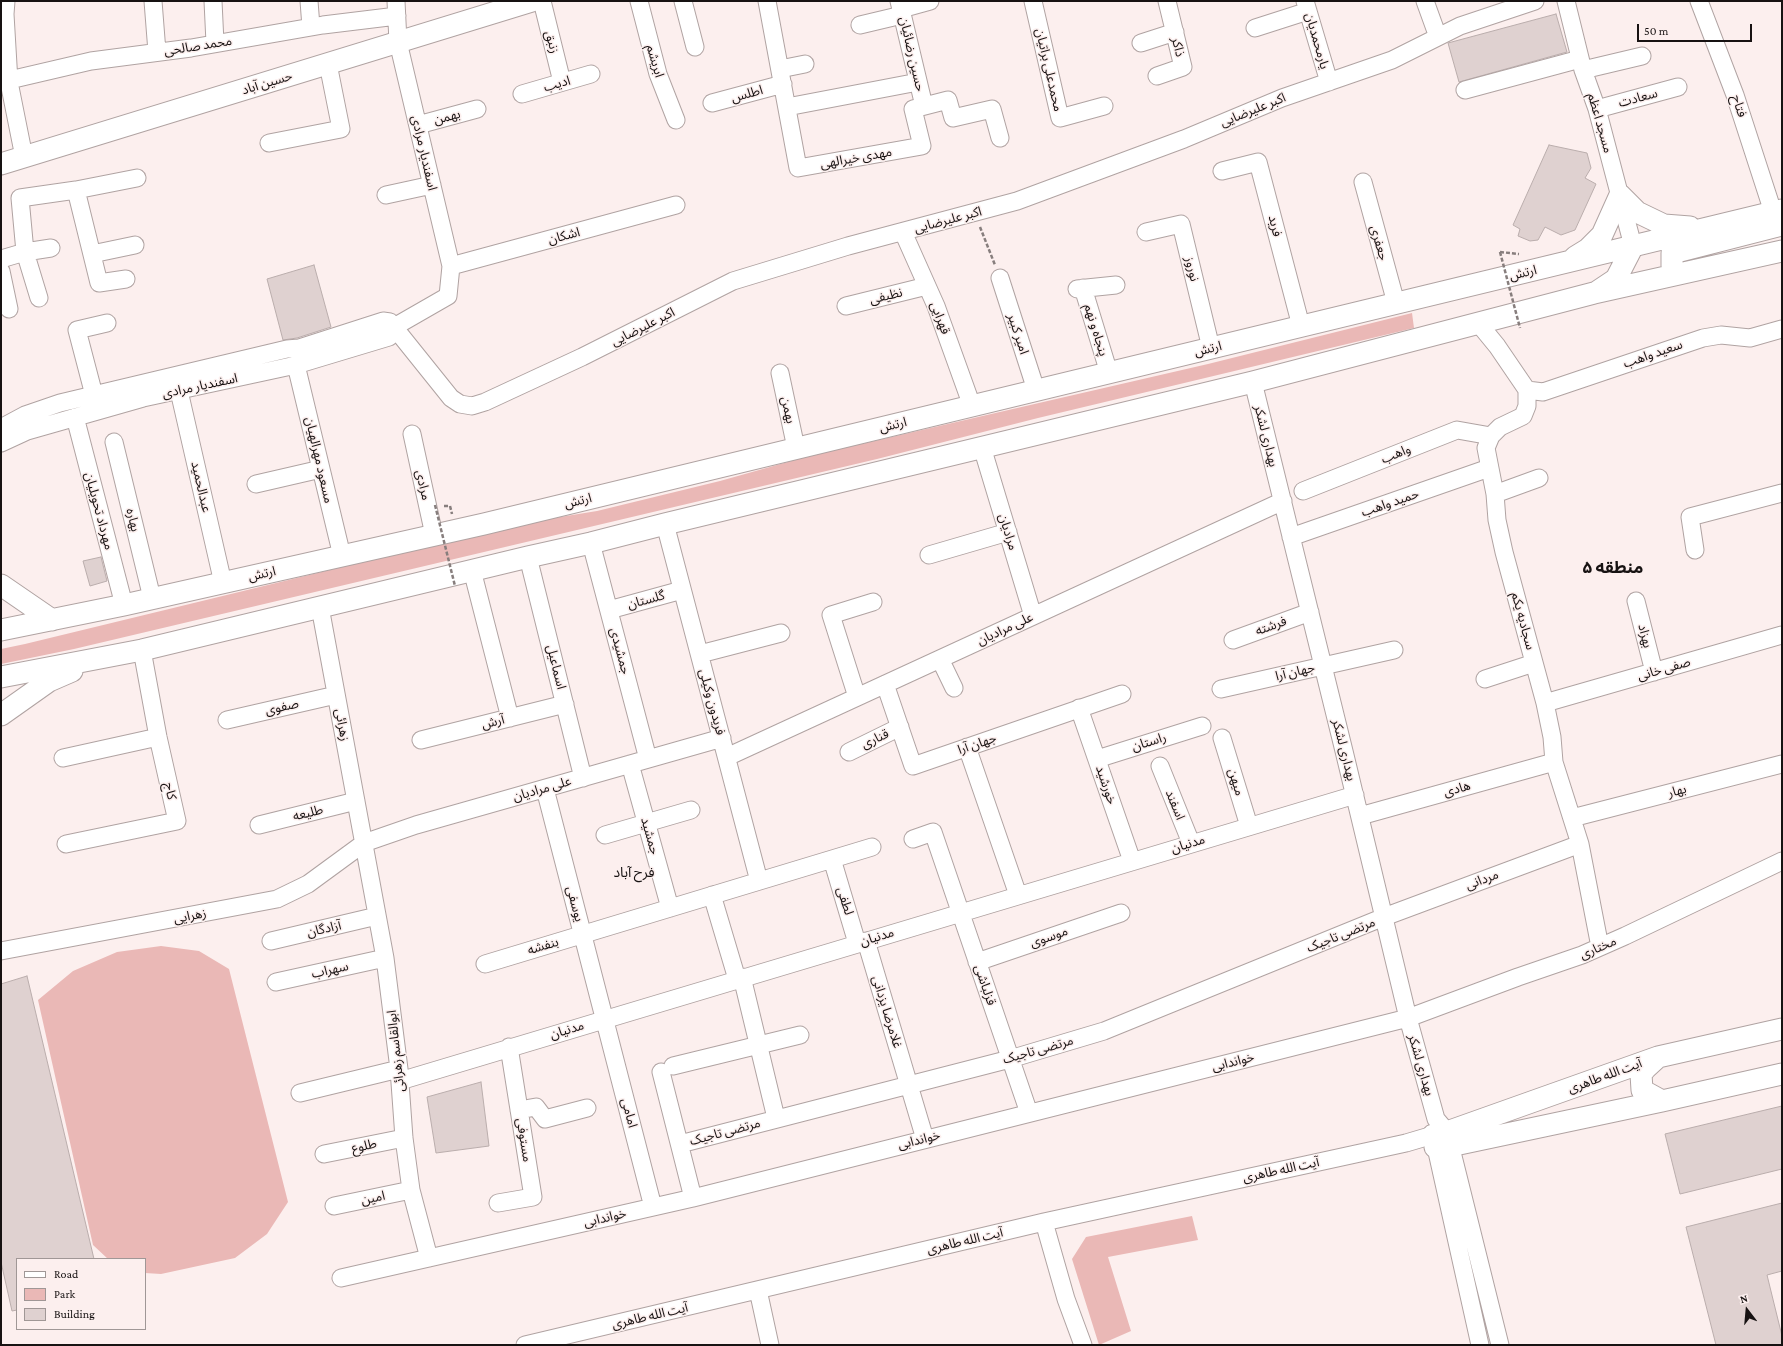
<!DOCTYPE html>
<html>
<head>
<meta charset="utf-8">
<style>
  body { margin:0 }
  #map { position:relative; width:1783px; height:1346px; overflow:hidden; background:#fcefee; font-family:"Crimson Pro",serif }
  canvas { display:block }
  .frame { position:absolute; inset:0; border:2px solid #171212; pointer-events:none }
  .legend { position:absolute; left:16px; top:1258px; width:130px; height:72px; box-sizing:border-box; background:#fcefee; border:1px solid #a09796; margin:0; padding:5px 7px; list-style:none; font-size:12px; color:#171212 }
  .legend li { display:flex; align-items:center; gap:8px; height:20px }
  .legend b { width:20px; border:1px solid #a09796 }
  .north { position:absolute; left:1727px; top:1290px; width:40px; height:40px; -webkit-text-stroke:3px #fcefee; paint-order:stroke; rotate:344deg; font-size:11px; font-weight:700; line-height:16px; text-align:center; color:#171212 }
  .north::after { content:''; display:block; margin:auto; width:14px; height:18px; background:#171212; clip-path:polygon(50% 0,100% 100%,50% 72%,0 100%) }
  .scale { position:absolute; left:1637px; top:24px; width:115px; height:18px; box-sizing:border-box; border:2px solid #171212; border-top:0; padding-left:5px; font-size:12px; line-height:14px; white-space:nowrap; color:#171212; -webkit-text-stroke:3px #fcefee; paint-order:stroke }
</style>
</head>
<body>
<div id="map">
<canvas width="1783" height="1346"></canvas>
<div class="frame"></div>
<ul class="legend">
<li><b style="height:5px;background:#fff"></b>Road</li>
<li><b style="height:11px;background:#eab8b6"></b>Park</li>
<li><b style="height:11px;background:#dfd1d0"></b>Building</li>
</ul>
<div class="north">N</div>
<div class="scale">50 m</div>
</div>
<script>
const context = document.querySelector('canvas').getContext('2d');
context.lineJoin = 'round';
function fillPath(path, color) { context.fillStyle = color; context.fill(path, 'evenodd'); }
const shape = rows => new Path2D(rows.map(r => 'M' + r).join(''));
function stroke(path, color, width, dash) { context.strokeStyle = color; context.lineWidth = width; context.lineCap = dash ? 'butt' : 'round'; context.setLineDash(dash || []); context.stroke(path); }
function drawText(font, color, halo, rows, align = 'center') {
  context.font = font + ' "Crimson Pro","Noto Sans Arabic",serif'; context.lineWidth = 3; context.setLineDash([]); context.textBaseline = 'middle'; context.strokeStyle = halo; context.fillStyle = color; for (const [text, x, y, turn = 0] of rows) {
    context.save(); context.translate(x, y); context.rotate((+turn || 0) * Math.PI / 180); context.textAlign = isNaN(turn) ? turn : align; if (halo) context.strokeText(text, 0, 0); context.fillText(text, 0, 0); context.restore();
  }
}
fillPath(shape([
  [1412,313,1414,328,1038,418,877,459,74,649,1,664,1,649,25,644,523,523,597,511,720,481,809,456,1208,364],
  [161,946,199,951,229,969,288,1202,267,1234,235,1258,161,1274,145,1273,145,1259,108,1259,93,1245,38,1000,73,971,117,952],
  [1192,1216,1198,1240,1108,1257,1131,1331,1099,1345,1072,1259,1086,1237]
]), '#eab8b6');
const building = shape([
  [1556,14,1567,52,1459,82,1448,43,1556,14],
  [1549,145,1587,153,1591,168,1585,178,1596,184,1575,230,1561,235,1545,227,1538,240,1530,241,1518,236,1520,229,1513,225,1549,145],
  [314,265,331,327,297,338,283,340,267,279,314,265],
  [101,557,107,581,90,586,83,561,101,557],
  [27,976,94,1259,17,1259,17,1310,12,1311,1,1262,1,984,27,976],
  [481,1082,489,1146,436,1153,427,1097,481,1082],
  [1782,1106,1782,1169,1680,1194,1665,1134,1782,1106],
  [1782,1203,1782,1271,1767,1275,1782,1336,1782,1345,1716,1345,1686,1227,1782,1203]
]);
fillPath(building, '#dfd1d0');
stroke(building, '#baadac', 1);
const minor = shape([
  [6,1,5,14,9,82,24,157],
  [153,1,157,52],
  [213,1,215,43],
  [309,1,311,27],
  [396,1,398,42,451,266,448,296,394,327,451,398,460,404,472,406,485,402,582,357,733,281,848,246,1017,201,1184,139,1282,98,1392,60,1460,26,1535,1],
  [542,1,562,82],
  [639,1,658,74,676,120],
  [683,1,695,47],
  [767,1,798,168,922,146,913,109,948,100,953,118,992,109,1000,138],
  [899,1,924,106],
  [1033,1,1060,118,1104,106],
  [1305,1,1329,82],
  [1425,1,1438,37],
  [1566,1,1583,70,1597,109,1633,246],
  [1699,1,1735,95,1773,212],
  [901,9,930,1],
  [860,25,902,15],
  [1255,28,1308,11],
  [1141,43,1175,32],
  [780,69,805,64],
  [1583,70,1642,56],
  [1157,76,1183,67,1167,1],
  [1,82,91,61,191,48,323,25,397,16],
  [1465,90,1580,59],
  [522,94,591,74],
  [712,103,783,84],
  [787,107,918,82],
  [1597,109,1678,87],
  [418,125,477,109],
  [269,143,341,129,328,64],
  [1222,171,1258,162,1301,326],
  [1363,182,1396,303],
  [76,190,99,283,126,279],
  [386,195,432,185],
  [903,232,936,306,972,406],
  [1146,232,1181,224,1211,348],
  [92,254,135,245],
  [1,259,25,252,51,248],
  [451,266,676,205],
  [1,271,9,309],
  [1000,278,1036,390],
  [1083,288,1109,373],
  [1077,289,1116,285],
  [39,298,25,252,20,198,76,190,137,178],
  [846,306,927,286],
  [1479,324,1497,346,1527,390,1527,406,1523,416,1500,427,1491,436,1486,448,1495,494,1497,520,1504,552,1545,703,1552,737,1554,762,1580,844,1600,947],
  [296,365,342,556],
  [780,373,796,448],
  [1253,382,1344,751,1408,1018,1436,1119,1447,1132,1500,1345],
  [1527,390,1543,392,1703,338,1721,335,1750,338,1782,329],
  [179,391,223,583],
  [94,395,77,330,107,323],
  [75,417,124,605],
  [1,428,25,415,60,403,287,349,299,348,383,321,390,322,394,327,393,333,389,337,296,365,143,398,27,431,1,443],
  [412,434,434,535],
  [114,442,152,598],
  [982,447,1033,616],
  [256,484,321,469],
  [1303,491,1457,430,1491,436],
  [1495,494,1539,478],
  [665,524,759,881],
  [1291,537,1489,468],
  [591,543,648,759],
  [1695,550,1690,517,1782,493],
  [929,555,1008,532],
  [528,557,583,778],
  [472,570,510,718],
  [1636,601,1654,672],
  [320,607,385,958,399,1069,404,1138,411,1190,429,1258],
  [609,610,682,590],
  [1233,640,1310,612],
  [700,654,781,633],
  [940,659,954,688],
  [1485,679,1534,663],
  [885,684,913,766,1122,694],
  [1221,689,1394,650],
  [857,697,831,615,873,602],
  [1545,703,1782,635],
  [1079,708,1132,861],
  [227,720,336,695],
  [1222,738,1249,826],
  [421,740,565,704],
  [967,747,1018,895],
  [849,752,900,727],
  [727,757,1283,501],
  [63,758,158,737],
  [1097,759,1202,726],
  [630,764,670,908],
  [1160,766,1191,843],
  [545,789,653,1207],
  [1360,816,1554,762],
  [1572,818,1782,764],
  [259,825,356,801],
  [605,835,691,810],
  [913,839,933,832,1029,1113],
  [66,844,177,821,158,737,142,650],
  [832,859,857,943],
  [712,895,737,979],
  [271,941,377,916],
  [866,941,925,1139],
  [1,951,277,899,308,884,364,843,416,825,722,738],
  [977,962,1121,913],
  [485,964,872,847],
  [742,977,776,1118],
  [276,982,385,958],
  [673,1066,800,1035],
  [661,1072,693,1198],
  [400,1081,1355,795],
  [300,1093,399,1069],
  [519,1110,536,1107,545,1119,587,1108],
  [1433,1134,1480,1345],
  [680,1144,1010,1059,1104,1031,1384,917,1580,844],
  [324,1154,404,1138],
  [498,1203,533,1197,509,1047],
  [334,1206,411,1190],
  [1044,1222,1066,1299,1083,1345],
  [341,1278,693,1198,1408,1018,1518,977,1582,955,1625,936,1782,861],
  [758,1290,770,1345],
  [525,1345,1044,1222,1406,1143,1433,1135]
]);
const major = shape([
  [1,164,532,1],
  [1575,257,1588,249,1602,235,1620,195,1637,212,1664,225,1690,227],
  [1677,274,1672,266,1672,253,1782,225],
  [1598,291,1616,279,1633,246],
  [1,585,52,620],
  [1,630,124,605,484,524,1782,210],
  [1,677,142,650,528,557,591,543,665,524,1253,382,1594,293,1782,251],
  [1,715,49,681,72,671],
  [1658,1057,1646,1068,1641,1074,1642,1090,1662,1101],
  [1433,1135,1447,1132,1658,1057,1782,1029],
  [1435,1147,1450,1146,1662,1101,1782,1074]
]);
stroke(minor, '#b0a3a2', 19);
stroke(major, '#b0a3a2', 23);
stroke(shape([
  [980,227,995,265],
  [1500,252,1519,254],
  [444,506,450,506,452,514]
]), '#877e7d', 2.5, [4, 2]);
stroke(minor, '#fff', 17);
stroke(major, '#fff', 21);
stroke(shape([
  [1500,252,1520,328],
  [435,505,455,586]
]), '#877e7d', 2.5, [4, 2]);
drawText('13px', '#171212', '#fcefee', [
  ["یارمحمدیان",1317,41,74],
  ["زنبق",552,42,76],
  ["محمد صالحی",198,46,-9],
  ["ذاکر",1178,47,76],
  ["حسین رضائیان",912,54,77],
  ["ابریشم",655,61,74],
  ["محمدعلی براتیان",1049,70,77],
  ["حسین آباد",267,83,-17],
  ["ادیب",557,84,-16],
  ["اطلس",747,94,-16],
  ["سعادت",1638,98,-15],
  ["فتاح",1739,106,72],
  ["اکبر علیرضایی",1253,110,-22],
  ["بهمن",447,117,-15],
  ["مسجد اعظم",1600,123,74],
  ["اسفندیار مرادی",424,153,77],
  ["مهدی خیرالهی",856,158,-10],
  ["اکبر علیرضایی",948,220,-15],
  ["فرید",1275,226,76],
  ["اشکان",564,236,-15],
  ["جعفری",1379,243,74],
  ["نوروز",1192,269,76],
  ["ارتش",1523,273,-14],
  ["نظیفی",886,296,-14],
  ["قهرایی",940,318,69],
  ["اکبر علیرضایی",643,327,-27],
  ["پنجاه و نهم",1096,330,73],
  ["امیر کبیر",1018,334,72],
  ["ارتش",1208,349,-14],
  ["سعید واهب",1653,354,-19],
  ["اسفندیار مرادی",200,386,-12],
  ["بهمن",788,410,78],
  ["ارتش",893,425,-14],
  ["بهداری لشکر",1266,436,76],
  ["واهب",1396,454,-22],
  ["مسعود مهرالهیان",319,460,77],
  ["مرادی",423,485,77],
  ["عبدالحمید",201,487,77],
  ["ارتش",578,501,-14],
  ["حمید واهب",1390,503,-19],
  ["مهرداد تحویلیان",99,511,75],
  ["بهاره",133,520,76],
  ["مرادیان",1008,532,73],
  ["ارتش",262,574,-13],
  ["گلستان",646,600,-15],
  ["سجادیه یکم",1523,621,75],
  ["فرشته",1271,626,-20],
  ["علی مرادیان",1005,629,-25],
  ["بهزاد",1645,636,76],
  ["جمشیدی",620,651,75],
  ["اسماعیل",556,667,76],
  ["صفی خانی",1664,669,-16],
  ["جهان آرا",1295,672,-13],
  ["فریدون وکیلی",712,702,75],
  ["صفوی",282,707,-13],
  ["آرش",493,722,-14],
  ["زهرائی",342,725,80],
  ["قناری",875,739,-25],
  ["راستان",1149,742,-17],
  ["جهان آرا",977,744,-19],
  ["بهداری لشکر",1344,750,76],
  ["میهن",1236,782,73],
  ["خورشید",1106,785,71],
  ["علی مرادیان",542,789,-16],
  ["هادی",1457,789,-16],
  ["کاج",170,791,77],
  ["بهار",1677,791,-15],
  ["اسفند",1175,805,68],
  ["طلیعه",308,813,-14],
  ["جمشید",650,836,74],
  ["مدنیان",1188,844,-17],
  ["مردانی",1482,880,-21],
  ["لطفی",845,901,73],
  ["یوسفی",575,904,75],
  ["زهرایی",190,916,-11],
  ["آزادگان",324,929,-13],
  ["مرتضی تاجیک",1341,935,-22],
  ["مدنیان",877,937,-17],
  ["موسوی",1049,937,-19],
  ["بنفشه",543,946,-17],
  ["مختاری",1598,948,-23],
  ["سهراب",330,970,-13],
  ["قزلباشی",985,985,71],
  ["غلامرضا یزدانی",887,1012,73],
  ["مدنیان",567,1030,-17],
  ["مرتضی تاجیک",1038,1050,-16],
  ["ابوالقاسم زهرائی",396,1051,-96],
  ["خواندابی",1233,1062,-14],
  ["بهداری لشکر",1421,1065,74],
  ["آیت الله طاهری",1605,1076,-20],
  ["امامی",629,1113,75],
  ["مرتضی تاجیک",725,1132,-15],
  ["مستوفی",524,1140,81],
  ["خواندابی",919,1140,-14],
  ["طلوع",364,1146,-12],
  ["آیت الله طاهری",1281,1170,-12],
  ["امین",373,1198,-12],
  ["خواندابی",605,1218,-13],
  ["آیت الله طاهری",965,1241,-13],
  ["آیت الله طاهری",650,1316,-13]
]);
drawText('14px', '#171212', '#fcefee', [
  ["فرح آباد",634,873]
]);
drawText('bold 17px', '#171212', '#fcefee', [
  ["منطقه ۵",1613,568]
]);
</script>
</body>
</html>
